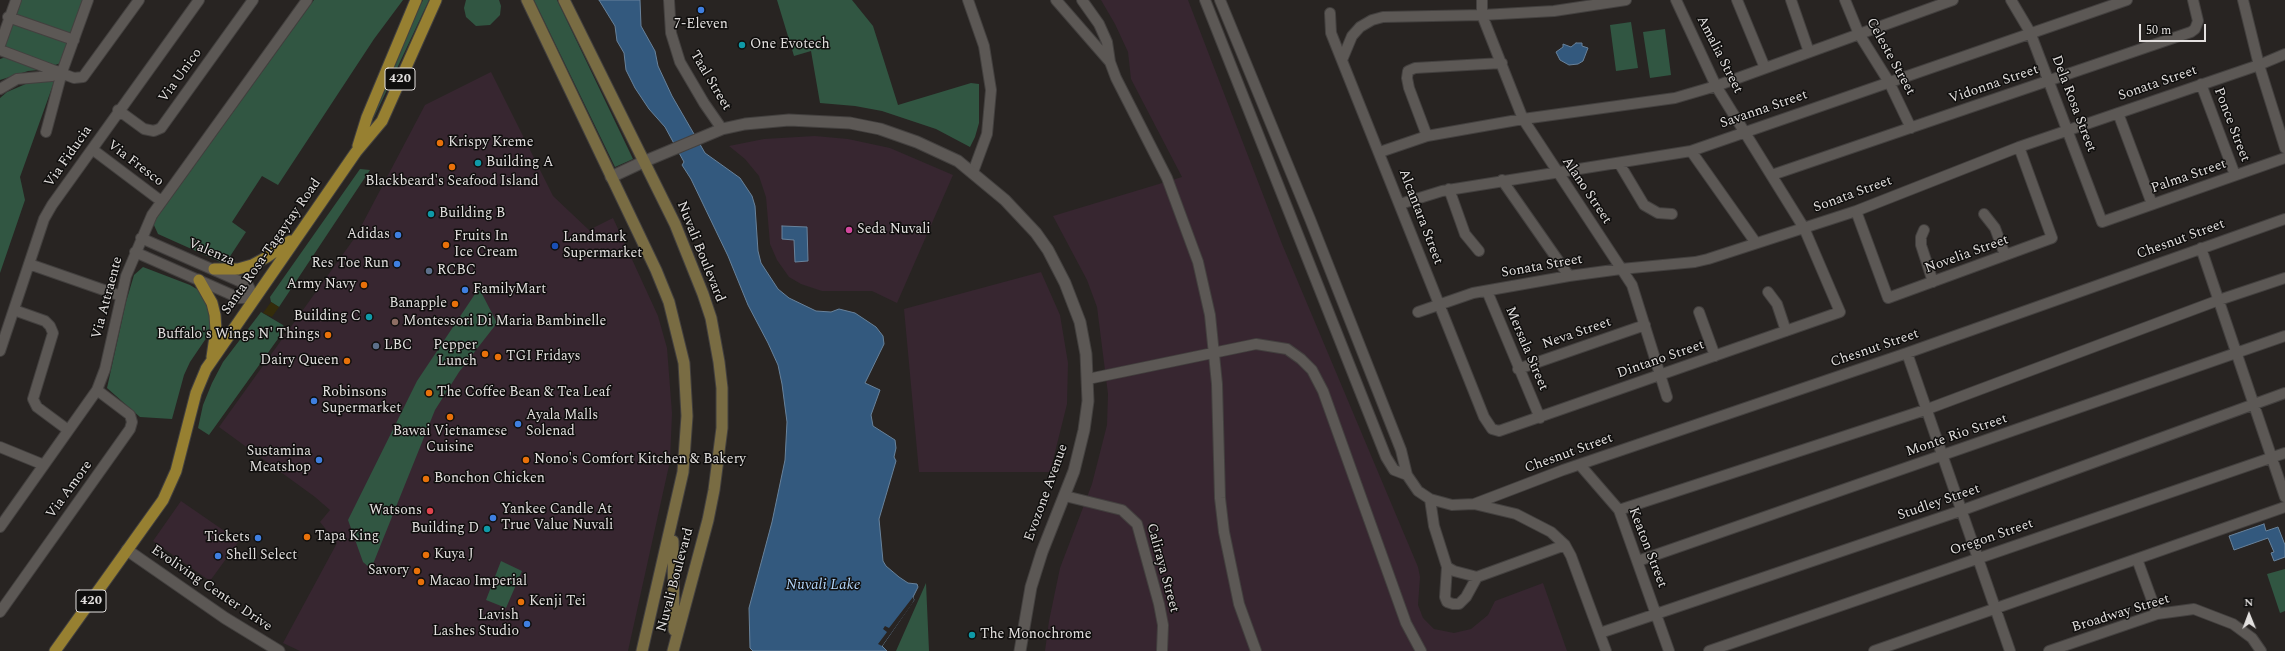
<!DOCTYPE html>
<html>
<head>
<meta charset="utf-8">
<style>
  body { margin:0 }
  #map { position:relative; width:2285px; height:651px; overflow:hidden; background:#282422; font-family:Spectral,serif }
  canvas { display:block }
  .north { position:absolute; left:2229px; top:595px; width:40px; height:40px; -webkit-text-stroke:3px #0f0e0d; paint-order:stroke; rotate:359deg; font-size:11px; font-weight:700; line-height:16px; text-align:center; color:#e3e0df }
  .north::after { content:''; display:block; margin:auto; width:14px; height:18px; background:#e3e0df; clip-path:polygon(50% 0,100% 100%,50% 72%,0 100%) }
  .scale { position:absolute; left:2139px; top:24px; width:67px; height:18px; box-sizing:border-box; border:2px solid #e3e0df; border-top:0; padding-left:5px; font-size:12px; line-height:14px; white-space:nowrap; color:#e3e0df; -webkit-text-stroke:3px #0f0e0d; paint-order:stroke }
</style>
</head>
<body>
<div id="map">
<canvas width="2285" height="651"></canvas>
<div class="north">N</div>
<div class="scale">50 m</div>
</div>
<script>
const context = document.querySelector('canvas').getContext('2d');
context.lineJoin = 'round';
function fillPath(path, color) { context.fillStyle = color; context.fill(path, 'evenodd'); }
const shape = rows => new Path2D(rows.map(r => 'M' + r).join(''));
function stroke(path, color, width, dash) { context.strokeStyle = color; context.lineWidth = width; context.lineCap = dash ? 'butt' : 'round'; context.setLineDash(dash || []); context.stroke(path); }
function drawText(font, color, halo, rows, align = 'center') {
  context.font = font + ' Spectral,serif'; context.lineWidth = 3; context.setLineDash([]); context.textBaseline = 'middle'; context.strokeStyle = halo; context.fillStyle = color; for (const [text, x, y, turn = 0] of rows) {
    context.save(); context.translate(x, y); context.rotate((+turn || 0) * Math.PI / 180); context.textAlign = isNaN(turn) ? turn : align; if (halo) context.strokeText(text, 0, 0); context.fillText(text, 0, 0); context.restore();
  }
}
fillPath(shape([
  [1101,0,1188,0,1282,244,1418,567,1420,577,1418,605,1423,618,1434,629,1454,633,1471,629,1488,615,1495,601,1543,583,1567,651,1045,651,1049,621,1060,568,1092,484,1107,425,1108,394,1097,307,1087,280,1053,216,1182,177,1131,79,1128,52,1115,24],
  [491,72,553,196,589,230,613,218,658,316,667,348,672,413,670,461,628,651,300,651,283,643,337,543,320,522,330,510,315,497,219,427,356,236,425,105],
  [815,136,848,139,890,148,953,175,897,303,872,291,822,291,801,284,789,277,777,260,770,244,766,197,759,176,745,159,729,146,764,139],
  [1041,272,1060,315,1068,363,1067,404,1050,472,919,472,904,309],
  [181,501,239,541,210,581,153,541]
]), '#372630');
fillPath(shape([
  [20,0,84,0,73,31,70,33,17,17,16,13],
  [314,0,403,0,374,39,278,185,262,176,232,222,246,232,225,264,158,234,153,223],
  [423,0,429,0,370,126,418,10],
  [466,0,499,0,501,6,500,15,490,25,476,26,466,17,464,8],
  [534,0,557,0,633,159,615,167],
  [777,0,852,0,873,26,898,105,971,83,979,84,979,123,975,137,970,147,936,129,882,111,855,106,820,103,811,51,794,56],
  [1631,22,1638,68,1616,71,1610,25],
  [15,23,67,43,61,63,55,65,7,49,5,44,11,25],
  [1665,29,1671,75,1650,78,1643,32],
  [6,57,48,69,28,71,0,80,0,59],
  [51,79,54,82,20,177,25,200,0,273,0,98,7,92,35,80],
  [360,169,370,170,279,307,271,302,270,297],
  [143,267,190,285,200,291,208,304,211,316,209,334,190,362,184,375,172,419,140,417,107,388,126,302,134,275],
  [479,288,497,323,459,372,435,410,371,569,363,562,348,520,417,381],
  [261,312,283,325,285,329,209,435,198,428,203,405,212,383,223,362],
  [501,561,522,571,506,608,486,600],
  [2285,569,2285,611,2280,613,2267,574],
  [926,583,929,651,896,651]
]), '#315642');
fillPath(shape([
  [271,302,279,307,272,317,263,313]
]), '#342c0b');
const water = shape([
  [599,0,640,0,641,26,655,51,658,66,672,96,705,153,740,178,752,196,755,206,758,251,761,263,778,289,789,298,816,311,831,312,839,309,855,313,876,327,883,336,884,344,865,383,880,390,871,415,873,426,895,440,896,448,894,457,896,461,879,519,883,561,886,566,899,577,908,583,917,584,918,587,913,597,914,600,882,646,887,651,753,651,750,648,749,608,772,522,785,460,787,422,782,384,778,365,768,343,748,305,728,256,691,179,682,165,684,162,665,127,649,109,635,88,626,70,624,53,617,41,615,26,599,0],
  [1576,43,1582,43,1582,46,1588,48,1583,61,1578,64,1569,65,1560,60,1556,52,1563,47,1563,44,1571,47,1576,43],
  [782,226,807,227,808,261,795,262,794,240,782,239,782,226],
  [2264,524,2266,531,2278,527,2285,545,2285,557,2274,561,2271,553,2274,552,2268,538,2234,550,2229,536,2264,524]
]);
fillPath(water, '#33597e');
stroke(water, '#68829b', 1);
fillPath(shape([
  [913,597,914,600,912,604,882,646,878,644,887,632,883,629,885,626,889,628]
]), '#282422');
const minor = shape([
  [669,0,671,33,680,62,704,103,722,129],
  [968,0,984,46,991,90,987,134,973,172],
  [1056,0,1110,62],
  [1082,0,1099,24,1107,42,1110,62,1116,78,1167,178,1198,262,1210,315,1217,384,1220,498,1224,532,1239,604,1256,651],
  [1205,0,1386,457,1394,470,1407,475],
  [1220,0,1310,219,1401,450,1407,475,1418,491,1430,499,1452,505,1474,504,1516,514,1551,532,1565,545,1571,556,1606,651],
  [1482,0,1482,15,1523,119,1632,285,1667,397],
  [1737,0,1765,68],
  [1791,0,1809,52],
  [1845,0,1859,34,1889,82,1911,128],
  [2011,0,2030,32,2102,222,2285,158],
  [2243,0,2259,65,2285,148],
  [1330,13,1331,33,1484,417,1492,429,1499,431,1840,312,1804,228,1716,86,1676,0],
  [8,17,74,40],
  [0,45,16,0],
  [0,50,74,78,83,77,139,0],
  [1342,60,1352,36,1360,27,1372,20,1383,17,1482,15,1554,11,1626,0],
  [2201,84,2235,175],
  [0,89,17,79,52,76,59,71],
  [118,110,144,129,154,131,161,128,253,0],
  [2118,113,2152,204],
  [46,132,62,72,88,0],
  [1427,136,1409,88,1407,78,1408,71,1415,68,1502,63],
  [92,149,161,201],
  [1691,151,1756,243],
  [1380,152,1427,136,1523,119,1675,98,1716,86,1953,0],
  [1619,163,1644,205,1658,213,1672,214],
  [1772,175,2191,32,2195,29,2198,21,2193,0],
  [1502,180,1569,276],
  [1449,189,1465,234,1479,251],
  [1400,204,1442,191,1691,151,2127,0],
  [1856,211,1888,298,2052,238,2019,147],
  [1984,214,1995,228,2005,255],
  [1924,230,1921,237,1921,245,1933,282],
  [2201,248,2285,497],
  [135,252,239,298,254,298,248,285,141,238],
  [29,264,121,296],
  [1487,291,1540,418],
  [1768,292,1777,304,1786,331],
  [14,310,45,321,50,326,53,333,33,399,37,407,68,430],
  [1418,312,1473,293,1569,276,1621,269,1695,262,1708,259,1856,211,2019,147,2259,65,2285,54],
  [1699,312,1715,356],
  [0,351,44,219,52,205,199,0],
  [1907,353,2010,651],
  [1518,369,1645,325],
  [1088,379,1256,344,1287,349,1301,359,1312,370,1323,391,1406,623,1421,651],
  [0,447,44,465],
  [1580,465,1619,510,1669,651],
  [1065,496,1122,510,1137,524,1159,604,1163,625,1162,651],
  [1430,499,1434,526,1447,567,1454,571,1477,577,1565,545],
  [1474,504,1563,470,1907,353,2285,219],
  [1619,510,1925,410,2219,300,2285,278],
  [0,527,97,390,105,369,126,276,152,215,307,0],
  [2137,559,2157,614],
  [1638,561,2285,336],
  [1447,567,1445,597,1447,602,1453,604,1459,604,1466,597,1477,577],
  [0,612,130,429,132,422,130,415,97,390],
  [1600,633,1960,511,2285,393],
  [1709,651,2285,453],
  [1874,651,2285,507],
  [2049,651,2157,614,2194,609,2233,624,2252,638,2261,651]
]);
const tertiary = shape([
  [611,177,643,162,722,129,745,124,789,120,850,123,880,129,917,142,958,161,1005,200,1036,233,1048,250,1065,283,1080,322,1086,354,1088,401,1084,430,1074,471,1042,552,1031,587,1020,651],
  [127,550,225,618,279,651]
]);
const secondary = shape([
  [527,0,656,270,669,302,684,363,687,416,683,472,642,651],
  [564,0,675,224,703,294,711,318,719,362,722,388,722,428,714,490,708,520,673,651],
  [673,541,674,630]
]);
const primary = shape([
  [358,146,367,117,416,0],
  [214,269,238,269,252,265,267,257,290,241],
  [199,280,212,303,215,315,216,330,212,357],
  [55,651,163,500,176,471,196,393,206,369,356,152,382,121,436,0]
]);
stroke(minor, '#43403f', 12);
stroke(tertiary, '#43403f', 13);
stroke(secondary, '#43403f', 13);
stroke(primary, '#43403f', 13);
stroke(minor, '#5c5855', 10);
stroke(tertiary, '#5c5855', 11);
stroke(secondary, '#796c43', 11);
stroke(primary, '#978031', 11);
for (const [x, y, r, color] of [
  [701,10,4,"#3f7fe0"],
  [742,45,4,"#0f9aa8"],
  [440,143,4,"#e8710a"],
  [478,163,4,"#0f9aa8"],
  [452,167,4,"#e8710a"],
  [431,214,4,"#0f9aa8"],
  [849,230,4,"#d1479c"],
  [398,235,4,"#3f7fe0"],
  [446,245,4,"#e8710a"],
  [555,246,4,"#1a4fb4"],
  [397,264,4,"#3f7fe0"],
  [429,271,4,"#5c6f8a"],
  [364,285,4,"#e8710a"],
  [465,290,4,"#3f7fe0"],
  [455,304,4,"#e8710a"],
  [369,317,4,"#0f9aa8"],
  [395,322,4,"#8d6e63"],
  [328,335,4,"#e8710a"],
  [376,346,4,"#5c6f8a"],
  [485,354,4,"#e8710a"],
  [498,357,4,"#e8710a"],
  [347,361,4,"#e8710a"],
  [429,393,4,"#e8710a"],
  [314,401,4,"#3f7fe0"],
  [450,417,4,"#e8710a"],
  [518,424,4,"#3f7fe0"],
  [319,460,4,"#3f7fe0"],
  [526,460,4,"#e8710a"],
  [426,479,4,"#e8710a"],
  [430,511,4,"#e0444e"],
  [493,518,4,"#3f7fe0"],
  [487,529,4,"#0f9aa8"],
  [307,537,4,"#e8710a"],
  [258,538,4,"#3f7fe0"],
  [426,555,4,"#e8710a"],
  [218,556,4,"#3f7fe0"],
  [417,571,4,"#e8710a"],
  [421,582,4,"#e8710a"],
  [521,602,4,"#e8710a"],
  [527,624,4,"#3f7fe0"],
  [972,635,4,"#0f9aa8"]
]) { const dot = new Path2D(); dot.arc(x, y, r, 0, 2 * Math.PI); context.fillStyle = color; context.fill(dot); stroke(dot, '#0f0e0d', 1.5); }
for (const [x, y, w] of [
  [400,79,30],
  [91,601,30]
]) { const box = new Path2D(); box.roundRect(x - w / 2, y - 11, w, 22, 3); context.fillStyle = '#0f0e0d'; context.fill(box); stroke(box, '#e3e0df', 1); }
drawText('bold 13px', '#e3e0df', null, [
  ["420",400,79],
  ["420",91,601]
]);
drawText('14px', '#e3e0df', '#0f0e0d', [
  ["7-Eleven",701,25,"center"],
  ["One Evotech",750,45],
  ["Krispy Kreme",448,143],
  ["Building A",486,163],
  ["Blackbeard's Seafood Island",452,182,"center"],
  ["Building B",439,214],
  ["Seda Nuvali",857,230],
  ["Adidas",390,235,"right"],
  ["Fruits In",454,237],
  ["Ice Cream",454,253],
  ["Landmark",563,238],
  ["Supermarket",563,254],
  ["Res Toe Run",389,264,"right"],
  ["RCBC",437,271],
  ["Army Navy",356,285,"right"],
  ["FamilyMart",473,290],
  ["Banapple",447,304,"right"],
  ["Building C",361,317,"right"],
  ["Montessori Di Maria Bambinelle",403,322],
  ["Buffalo's Wings N' Things",320,335,"right"],
  ["LBC",384,346],
  ["Pepper",477,346,"right"],
  ["Lunch",477,362,"right"],
  ["TGI Fridays",506,357],
  ["Dairy Queen",339,361,"right"],
  ["Robinsons",322,393],
  ["Supermarket",322,409],
  ["The Coffee Bean & Tea Leaf",437,393],
  ["Ayala Malls",526,416],
  ["Solenad",526,432],
  ["Bawai Vietnamese",450,432,"center"],
  ["Cuisine",450,448,"center"],
  ["Sustamina",311,452,"right"],
  ["Meatshop",311,468,"right"],
  ["Nono's Comfort Kitchen & Bakery",534,460],
  ["Bonchon Chicken",434,479],
  ["Yankee Candle At",501,510],
  ["True Value Nuvali",501,526],
  ["Watsons",422,511,"right"],
  ["Building D",479,529,"right"],
  ["Tapa King",315,537],
  ["Tickets",250,538,"right"],
  ["Kuya J",434,555],
  ["Shell Select",226,556],
  ["Savory",409,571,"right"],
  ["Macao Imperial",429,582],
  ["Kenji Tei",529,602],
  ["Lavish",519,616,"right"],
  ["Lashes Studio",519,632,"right"],
  ["The Monochrome",980,635]
], 'left');
drawText('14px', '#e3e0df', '#0f0e0d', [
  ["Amalia Street",1719,55,63],
  ["Celeste Street",1890,57,61],
  ["Via Unico",181,76,-54],
  ["Taal Street",710,81,59],
  ["Sonata Street",2158,84,-19],
  ["Vidonna Street",1994,85,-19],
  ["Dela Rosa Street",2073,104,69],
  ["Savanna Street",1764,110,-19],
  ["Ponce Street",2231,125,69],
  ["Via Fiducia",69,157,-55],
  ["Via Fresco",135,164,37],
  ["Palma Street",2189,177,-19],
  ["Alano Street",1586,191,56],
  ["Sonata Street",1853,195,-20],
  ["Alcantara Street",1420,217,69],
  ["Chesnut Street",2181,240,-20],
  ["Santa Rosa-Tagaytay Road",272,247,-55],
  ["Nuvali Boulevard",700,252,68],
  ["Valenza",211,253,23],
  ["Novelia Street",1967,255,-20],
  ["Sonata Street",1542,267,-10],
  ["Via Attraente",108,298,-75],
  ["Neva Street",1577,334,-19],
  ["Mersala Street",1526,349,67],
  ["Chesnut Street",1875,349,-19],
  ["Dintano Street",1661,360,-19],
  ["Monte Rio Street",1957,436,-19],
  ["Chesnut Street",1569,454,-20],
  ["Via Amore",70,490,-54],
  ["Evozone Avenue",1047,493,-70],
  ["Studley Street",1939,503,-19],
  ["Oregon Street",1992,538,-19],
  ["Keaton Street",1647,548,69],
  ["Caliraya Street",1162,568,75],
  ["Nuvali Boulevard",676,580,-75],
  ["Evoliving Center Drive",211,589,34],
  ["Broadway Street",2121,614,-17]
]);
drawText('italic 15px', '#b1d4f8', '#0f0e0d', [
  ["Nuvali Lake",823,586]
]);
</script>
</body>
</html>
